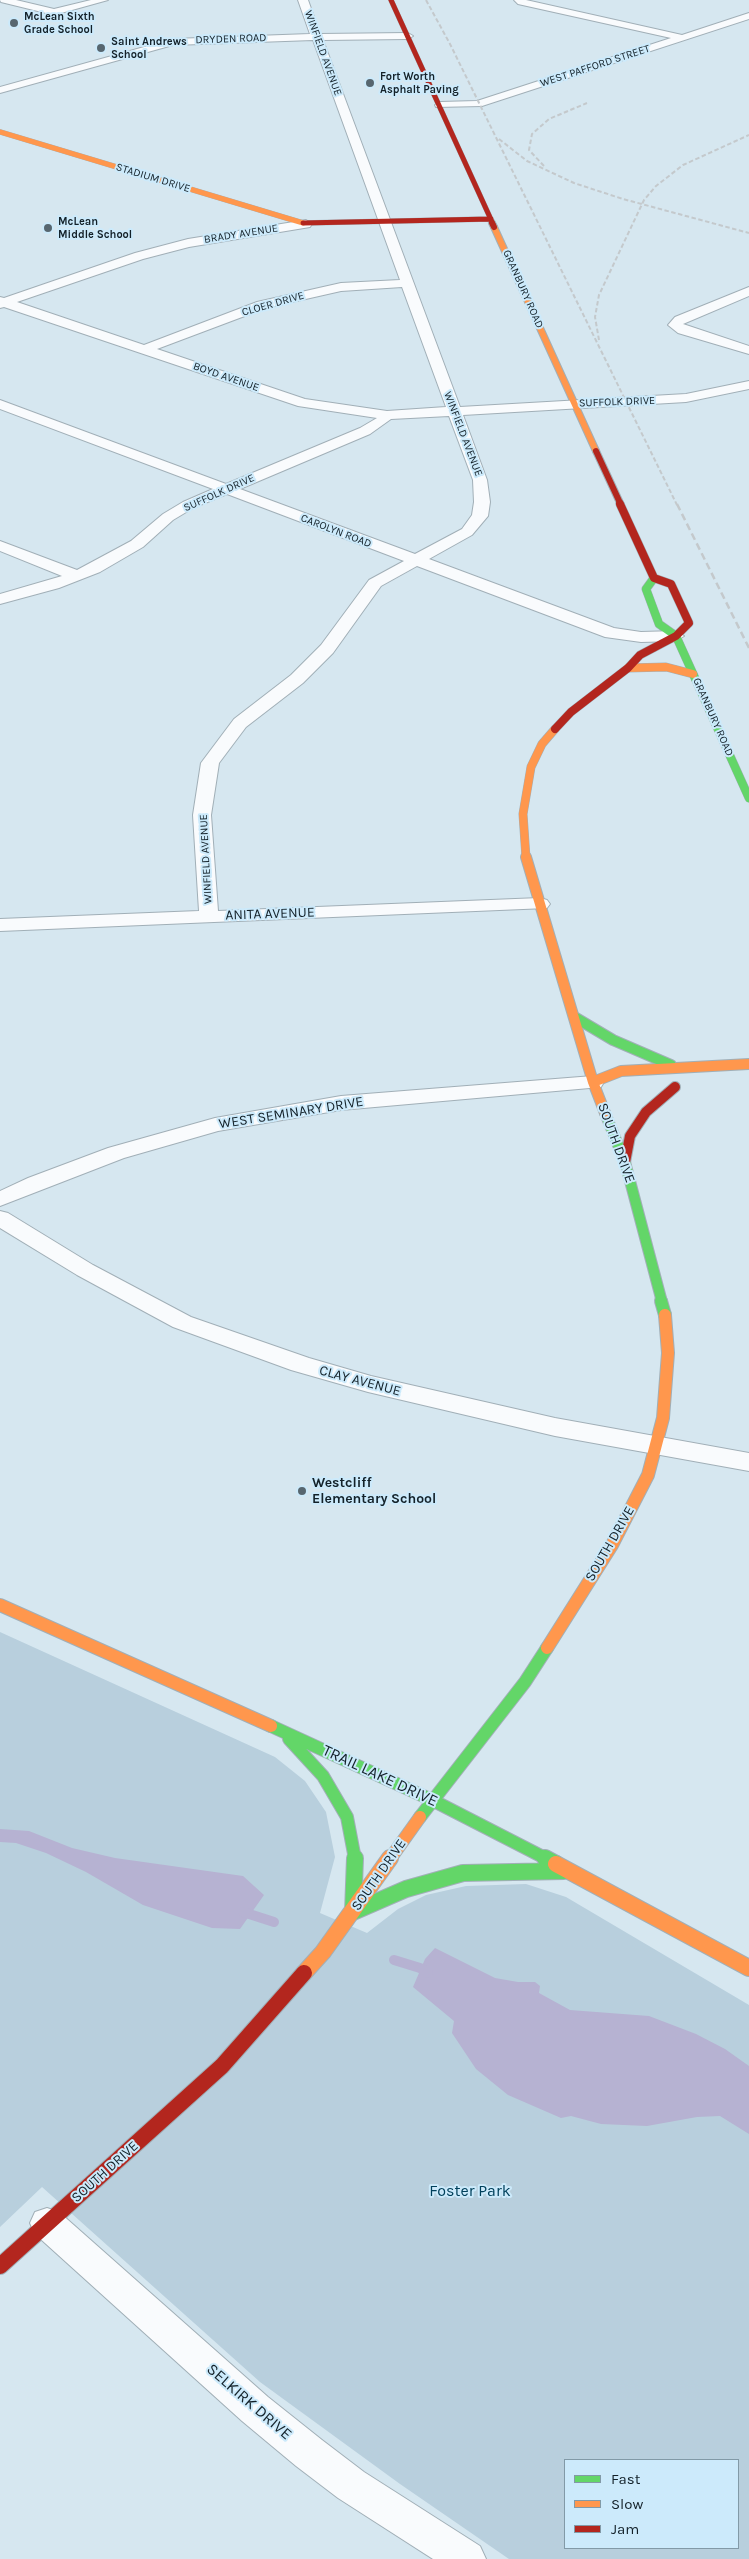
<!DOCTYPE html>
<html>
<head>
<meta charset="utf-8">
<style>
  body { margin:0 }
  #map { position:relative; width:749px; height:2559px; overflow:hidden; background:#d6e7f0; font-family:Karla,sans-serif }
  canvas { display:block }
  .legend { position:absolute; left:564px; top:2459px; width:175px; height:90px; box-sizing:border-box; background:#cceafb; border:1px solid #829aa7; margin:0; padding:6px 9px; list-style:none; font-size:15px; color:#132129 }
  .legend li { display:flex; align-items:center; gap:10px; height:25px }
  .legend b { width:25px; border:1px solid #829aa7 }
</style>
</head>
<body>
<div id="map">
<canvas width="749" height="2559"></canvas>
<ul class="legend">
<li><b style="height:6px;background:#63d668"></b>Fast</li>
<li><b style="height:6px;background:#ff974d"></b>Slow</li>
<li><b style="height:6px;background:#b3261e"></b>Jam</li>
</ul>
</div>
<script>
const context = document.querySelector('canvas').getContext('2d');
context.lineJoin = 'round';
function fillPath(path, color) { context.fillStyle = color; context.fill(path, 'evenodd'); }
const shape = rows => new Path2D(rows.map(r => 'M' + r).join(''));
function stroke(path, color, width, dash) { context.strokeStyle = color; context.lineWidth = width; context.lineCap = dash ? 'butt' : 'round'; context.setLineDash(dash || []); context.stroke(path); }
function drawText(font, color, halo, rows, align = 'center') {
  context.font = font + ' Karla,sans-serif'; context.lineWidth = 4; context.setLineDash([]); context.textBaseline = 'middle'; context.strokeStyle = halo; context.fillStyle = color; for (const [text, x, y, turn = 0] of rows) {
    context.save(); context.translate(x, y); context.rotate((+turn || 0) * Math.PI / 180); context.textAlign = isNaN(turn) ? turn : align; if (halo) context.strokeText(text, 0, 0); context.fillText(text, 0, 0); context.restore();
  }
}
fillPath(shape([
  [0,1632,275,1757,305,1781,326,1812,335,1857,320,1913,367,1933,398,1909,426,1895,466,1886,526,1884,566,1897,749,2005,749,2559,509,2559,400,2484,260,2382,42,2187,0,2227],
  [565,2460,738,2460,738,2548,565,2548]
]), '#b8cfdd');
fillPath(shape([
  [0,1829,29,1831,72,1848,115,1858,243,1876,264,1895,240,1929,212,1928,143,1905,86,1872,46,1853,16,1843,0,1842],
  [435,1948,495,1978,518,1982,535,1982,540,1986,539,1993,570,2010,649,2016,696,2034,725,2049,749,2066,749,2134,720,2116,697,2117,647,2126,601,2124,571,2116,561,2118,508,2095,476,2069,452,2033,454,2021,413,1987,425,1959]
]), '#b6b2d2');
stroke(shape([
  [243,1912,274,1922],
  [394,1960,420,1968,428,1973]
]), '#b6b2d2', 10);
const street = shape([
  [0,0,16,0,54,9,91,0,108,0,54,15,1,2,0,0],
  [298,0,308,0,320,34,408,33,413,36,408,39,323,40,460,407,686,394,749,381,749,389,686,402,463,415,487,480,490,502,488,516,472,535,429,559,614,628,641,632,676,631,684,636,676,641,641,642,605,637,417,566,381,586,333,653,303,683,246,727,219,763,211,815,218,911,540,898,547,900,550,904,547,908,0,931,0,919,199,911,193,815,201,763,234,719,291,675,321,645,369,580,404,561,227,494,193,508,173,520,143,547,100,572,59,588,0,604,0,594,62,576,0,551,0,541,77,570,131,541,163,514,183,502,213,489,0,409,0,400,226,484,360,428,377,418,298,406,4,307,0,308,0,297,4,298,135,253,188,239,306,220,312,224,310,227,189,247,143,259,17,302,144,345,257,302,341,283,400,280,313,40,173,45,0,93,0,87,173,39,310,34,298,0],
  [402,287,446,407,387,411,305,399,157,349,266,308,341,291,402,287],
  [449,416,473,480,474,502,472,515,462,529,415,554,240,489,370,434,391,419,449,416],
  [514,0,526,0,682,35,749,13,749,19,482,106,436,107,435,105,440,102,477,101,671,38,518,4,514,0],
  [749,287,749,296,683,324,749,346,749,354,678,333,668,325,675,317,749,287],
  [593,1076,601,1077,604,1082,601,1087,341,1110,218,1131,124,1158,0,1206,0,1191,28,1178,108,1148,215,1118,341,1096,593,1076],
  [0,1211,8,1213,93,1265,191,1317,309,1358,371,1376,555,1418,749,1453,749,1471,555,1436,368,1392,291,1370,173,1327,77,1275,0,1228,0,1211],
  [47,2208,59,2212,268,2397,322,2440,364,2472,480,2546,486,2559,433,2559,338,2498,296,2466,242,2421,35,2234,30,2223,35,2212,47,2208]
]);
const fastFar3 = shape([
  [654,578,646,589,659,624,676,636,749,798]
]);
const fastFar2 = shape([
  [576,1018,613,1040,671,1065],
  [605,1113,625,1162,662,1302]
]);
const fastFar1 = shape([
  [661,1301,665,1315],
  [271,1726,432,1800,547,1859],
  [289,1739,323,1776,347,1817,355,1859],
  [420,1817,525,1682,547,1648]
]);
const fast = shape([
  [355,1858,353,1912,406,1889,463,1873,564,1871],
  [545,1858,556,1864]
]);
const slowFar5 = shape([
  [0,132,303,223]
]);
const slowFar4 = shape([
  [494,227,596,451]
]);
const slowFar3 = shape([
  [628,668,666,667,693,674],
  [526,858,523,814,531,767,542,744,555,729]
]);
const slowFar2 = shape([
  [526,857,593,1082,605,1113],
  [593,1082,621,1071,749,1064]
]);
const slowFar1 = shape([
  [0,1605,271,1726],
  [547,1648,612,1545,648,1475,663,1418,668,1353,665,1315],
  [390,1859,420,1817]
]);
const slow = shape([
  [556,1864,749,1968],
  [304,1973,323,1952,390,1858]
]);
const jamFar4 = shape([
  [391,0,493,224],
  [303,223,491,219]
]);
const jamFar3 = shape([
  [492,223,494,227],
  [596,451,621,505]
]);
const jamFar2 = shape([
  [555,729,571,712,628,668,640,655,676,636,689,623,671,584,654,578,620,504]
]);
const jamFar1 = shape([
  [625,1162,630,1136,646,1112,675,1087]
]);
const jam = shape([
  [0,2266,222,2066,304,1973]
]);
stroke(street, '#a1afb7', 2);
stroke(fastFar3, '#a1afb7', 9);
stroke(fastFar2, '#a1afb7', 12);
stroke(fastFar1, '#a1afb7', 14);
stroke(fast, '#a1afb7', 18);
stroke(slowFar5, '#a1afb7', 5.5);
stroke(slowFar4, '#a1afb7', 8);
stroke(slowFar3, '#a1afb7', 9);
stroke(slowFar2, '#a1afb7', 12);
stroke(slowFar1, '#a1afb7', 14);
stroke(slow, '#a1afb7', 18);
stroke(jamFar4, '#a1afb7', 5.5);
stroke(jamFar3, '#a1afb7', 8);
stroke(jamFar2, '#a1afb7', 9);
stroke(jamFar1, '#a1afb7', 12);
stroke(jam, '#a1afb7', 18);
fillPath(street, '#f9fbfd');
stroke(fastFar3, '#63d668', 8);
stroke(fastFar2, '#63d668', 10);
stroke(fastFar1, '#63d668', 12);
stroke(fast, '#63d668', 16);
stroke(slowFar5, '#ff974d', 5);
stroke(slowFar4, '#ff974d', 6);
stroke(slowFar3, '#ff974d', 8);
stroke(slowFar2, '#ff974d', 10);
stroke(slowFar1, '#ff974d', 12);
stroke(slow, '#ff974d', 16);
stroke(jamFar4, '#b3261e', 5);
stroke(jamFar3, '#b3261e', 6);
stroke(jamFar2, '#b3261e', 8);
stroke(jamFar1, '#b3261e', 10);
stroke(jam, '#b3261e', 16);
stroke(shape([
  [426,0,450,44,677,505],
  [499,139,527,161,574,183,623,199,749,233],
  [544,166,529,150,532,134,549,119,587,103],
  [599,340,595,317,599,295,644,200,656,186,683,165,749,135]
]), '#c4c9cc', 2, [4.5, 2.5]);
stroke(shape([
  [677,504,749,648]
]), '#c4c9cc', 2.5, [7, 4]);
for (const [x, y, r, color] of [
  [14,23,5,"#57666f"],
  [101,48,5,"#57666f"],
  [370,83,5,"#57666f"],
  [48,228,5,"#57666f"],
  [302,1491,5,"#57666f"]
]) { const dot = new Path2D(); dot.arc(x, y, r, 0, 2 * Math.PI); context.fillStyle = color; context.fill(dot); stroke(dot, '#cceafb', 2); }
drawText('bold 11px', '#132129', '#cceafb', [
  ["McLean Sixth",24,17],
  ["Grade School",24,30],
  ["Saint Andrews",111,42],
  ["School",111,55],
  ["Fort Worth",380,77],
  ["Asphalt Paving",380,90],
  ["McLean",58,222],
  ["Middle School",58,235]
], 'left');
drawText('11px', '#132129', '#cceafb', [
  ["DRYDEN ROAD",231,39,-2],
  ["WINFIELD AVENUE",323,53,70],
  ["WEST PAFFORD STREET",595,66,-18],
  ["STADIUM DRIVE",153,178,17],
  ["BRADY AVENUE",241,234,-9],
  ["GRANBURY ROAD",523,289,66],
  ["CLOER DRIVE",273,304,-16],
  ["BOYD AVENUE",226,377,19],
  ["SUFFOLK DRIVE",617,402,-2],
  ["WINFIELD AVENUE",463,434,69],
  ["SUFFOLK DRIVE",219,493,-24],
  ["CAROLYN ROAD",336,531,21],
  ["GRANBURY ROAD",713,717,66],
  ["WINFIELD AVENUE",206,859,-93]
]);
drawText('14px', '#132129', '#cceafb', [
  ["ANITA AVENUE",270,914,-2],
  ["WEST SEMINARY DRIVE",291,1113,-9],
  ["SOUTH DRIVE",616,1143,70],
  ["CLAY AVENUE",360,1381,15],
  ["SOUTH DRIVE",610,1544,-60],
  ["SOUTH DRIVE",379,1875,-55],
  ["SOUTH DRIVE",105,2172,-42]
]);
drawText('bold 14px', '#132129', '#cceafb', [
  ["Westcliff",312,1483],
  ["Elementary School",312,1499]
], 'left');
drawText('16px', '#132129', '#cceafb', [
  ["TRAIL LAKE DRIVE",380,1776,25],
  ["SELKIRK DRIVE",249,2402,41]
]);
drawText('16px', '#00405b', '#cceafb', [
  ["Foster Park",470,2191]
]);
</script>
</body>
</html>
